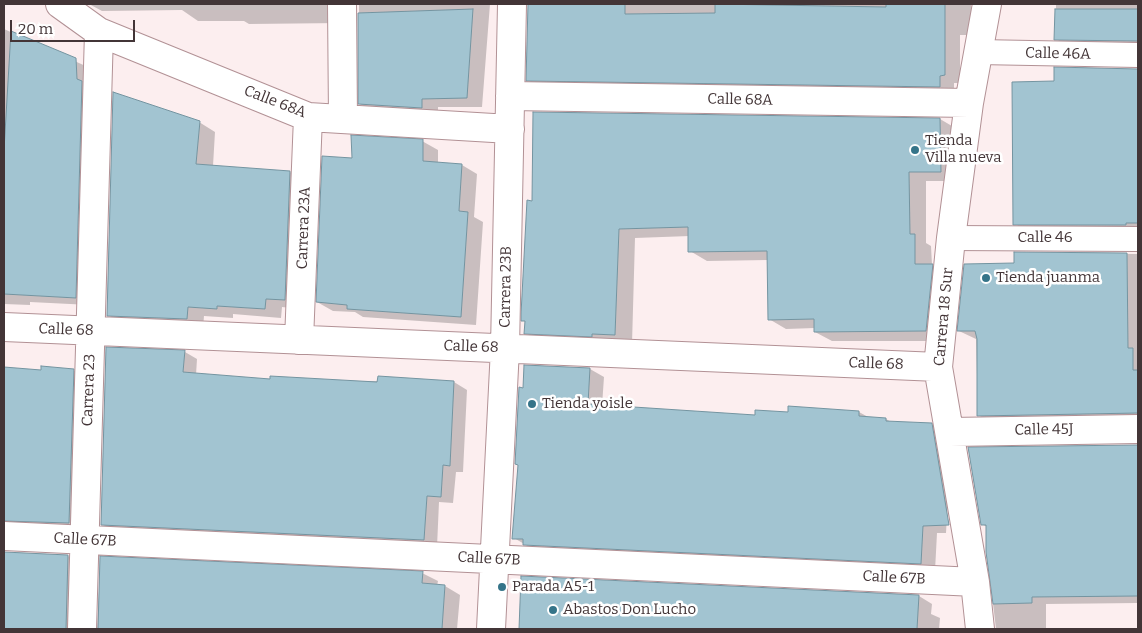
<!DOCTYPE html>
<html>
<head>
<meta charset="utf-8">
<style>
  body { margin:0 }
  #map { position:relative; width:1142px; height:633px; overflow:hidden; background:#fceeef; font-family:Bitter,serif }
  canvas { display:block }
  .frame { position:absolute; inset:0; border:5px solid #433537; pointer-events:none }
  .scale { position:absolute; left:10px; top:20px; width:125px; height:22px; box-sizing:border-box; border:2px solid #433537; border-top:0; padding-left:6px; font-size:15px; line-height:18px; white-space:nowrap; color:#433537; -webkit-text-stroke:4px #fff; paint-order:stroke }
</style>
</head>
<body>
<div id="map">
<canvas width="1142" height="633"></canvas>
<div class="frame"></div>
<div class="scale">20 m</div>
</div>
<script>
const context = document.querySelector('canvas').getContext('2d');
context.lineJoin = 'round';
function fillPath(path, color) { context.fillStyle = color; context.fill(path, 'evenodd'); }
const shape = rows => new Path2D(rows.map(r => 'M' + r).join(''));
function stroke(path, color, width, dash) { context.strokeStyle = color; context.lineWidth = width; context.lineCap = dash ? 'butt' : 'round'; context.setLineDash(dash || []); context.stroke(path); }
function drawText(font, color, halo, rows, align = 'center') {
  context.font = font + ' Bitter,serif'; context.lineWidth = 5; context.setLineDash([]); context.textBaseline = 'middle'; context.strokeStyle = halo; context.fillStyle = color; for (const [text, x, y, turn = 0] of rows) {
    context.save(); context.translate(x, y); context.rotate((+turn || 0) * Math.PI / 180); context.textAlign = isNaN(turn) ? turn : align; if (halo) context.strokeText(text, 0, 0); context.fillText(text, 0, 0); context.restore();
  }
}
fillPath(shape([
  [89,4,346,4,342,23,249,24,244,21,198,21,182,10,102,11],
  [359,4,490,4,482,107,438,107,438,117,376,113,360,104],
  [529,4,971,4,973,35,960,35,960,83,954,83,954,95,542,88,527,80],
  [1056,4,1138,4,1138,48,1070,47,1056,39],
  [4,29,90,68,90,305,30,302,30,305,4,304],
  [1056,68,1138,70,1138,233,1029,232,1015,224,1056,82],
  [535,113,940,119,957,129,958,181,926,181,926,243,931,246,932,265,949,275,943,341,832,341,815,332,815,328,786,329,769,319,768,260,707,261,690,251,690,236,635,238,632,344,543,343,526,333,526,322,522,320,533,203],
  [199,122,215,132,213,166,290,172,306,181,301,309,282,307,281,318,233,314,233,318,204,316,203,328,124,324,108,315],
  [422,141,438,150,438,163,462,165,477,174,474,217,483,222,476,325,363,317,355,312,333,311,317,302,353,159],
  [1015,253,1138,254,1138,421,992,423,978,415,976,339,959,331,1015,264],
  [185,352,197,359,196,375,272,380,454,382,467,390,463,472,456,472,453,503,439,502,437,547,115,532,102,524],
  [525,366,590,369,604,377,602,406,756,417,859,412,870,418,886,419,891,422,931,425,945,433,950,461,946,533,937,533,935,571,538,552,514,538],
  [4,370,73,370,89,379,84,531,4,543],
  [1138,446,1138,603,1046,604,1046,629,996,629,987,552,987,527,982,524,971,449],
  [4,547,5,553,68,556,83,565,81,629,4,629],
  [101,557,422,573,438,581,437,586,445,586,460,595,457,629,97,629],
  [523,577,919,596,932,604,931,614,940,618,939,629,520,629]
]), '#0003');
const building = shape([
  [528,4,625,4,625,14,715,13,715,4,886,7,886,4,945,4,945,75,940,76,940,87,526,81,528,4],
  [473,9,467,98,422,99,422,108,358,104,358,13,473,9],
  [1055,9,1138,9,1138,41,1054,40,1055,9],
  [11,31,76,58,77,79,82,81,76,298,4,294,4,150,11,31],
  [1054,67,1138,69,1138,223,1126,223,1126,225,1013,225,1012,82,1054,81,1054,67],
  [113,92,200,121,196,164,290,171,285,300,266,299,265,309,217,306,217,309,188,307,187,319,107,316,113,92],
  [533,112,940,118,941,172,909,172,910,234,915,234,915,264,933,264,926,331,814,332,814,319,768,320,767,251,688,252,688,227,619,229,615,335,592,334,592,337,524,334,525,321,521,321,521,314,527,200,532,201,533,112],
  [351,135,423,139,423,161,462,164,459,211,468,212,461,317,347,309,347,305,316,302,322,156,352,158,351,135],
  [1014,252,1127,253,1128,348,1133,348,1133,370,1138,370,1138,413,977,416,977,339,975,331,957,331,964,264,1014,263,1014,252],
  [106,347,185,350,183,372,270,379,270,376,377,382,378,376,454,381,450,466,443,465,441,497,427,496,424,540,101,525,106,347],
  [524,365,590,368,588,404,755,415,755,410,788,412,788,406,859,411,859,416,886,418,886,421,932,423,949,525,923,526,921,564,523,545,523,539,512,539,518,465,515,464,519,387,523,388,524,365],
  [41,366,74,369,69,523,4,521,4,367,41,370,41,366],
  [1138,445,1138,596,1032,597,1032,603,993,604,986,552,986,525,981,525,968,447,1138,445],
  [4,552,68,555,66,629,4,629,4,552],
  [100,556,423,571,422,583,445,585,442,629,98,629,100,556],
  [521,576,919,595,917,629,519,629,521,576]
]);
fillPath(building, '#a2c4d1');
stroke(building, '#7494a0', 1);
const pedestrian = shape([
  [978,52,1138,55],
  [951,238,1138,239]
]);
const minor = shape([
  [60,4,99,32,308,117,510,129],
  [342,4,343,119],
  [510,96,969,103],
  [4,327,938,367],
  [299,340,308,117],
  [950,432,1138,429],
  [4,536,975,582],
  [82,629,99,32],
  [491,629,505,348,512,4],
  [980,629,975,582,938,367,951,238,969,103,987,4]
]);
stroke(pedestrian, '#b29195', 26);
stroke(minor, '#b29195', 30);
stroke(pedestrian, '#fff', 24);
stroke(minor, '#fff', 28);
for (const [x, y, r, color] of [
  [915,150,5,"#357489"],
  [986,278,5,"#357489"],
  [532,404,5,"#357489"],
  [502,587,5,"#357489"],
  [553,610,5,"#357489"]
]) { const dot = new Path2D(); dot.arc(x, y, r, 0, 2 * Math.PI); context.fillStyle = color; context.fill(dot); stroke(dot, '#fff', 2); }
drawText('15px', '#433537', '#fff', [
  ["Calle 46A",1058,54,1],
  ["Calle 68A",740,100,1],
  ["Calle 68A",275,102,21],
  ["Carrera 23A",304,228,-88],
  ["Calle 46",1045,238],
  ["Carrera 23B",506,287,-89],
  ["Carrera 18 Sur",944,317,-85],
  ["Calle 68",66,330,2],
  ["Calle 68",471,347,2],
  ["Calle 68",876,364,2],
  ["Carrera 23",89,390,-88],
  ["Calle 45J",1044,430,-1],
  ["Calle 67B",85,540,3],
  ["Calle 67B",489,559,3],
  ["Calle 67B",894,578,3]
]);
drawText('15px', '#433537', '#fff', [
  ["Tienda",925,141],
  ["Villa nueva",925,158],
  ["Tienda juanma",996,278],
  ["Tienda yoisle",542,404],
  ["Parada A5-1",512,587],
  ["Abastos Don Lucho",563,610]
], 'left');
</script>
</body>
</html>
